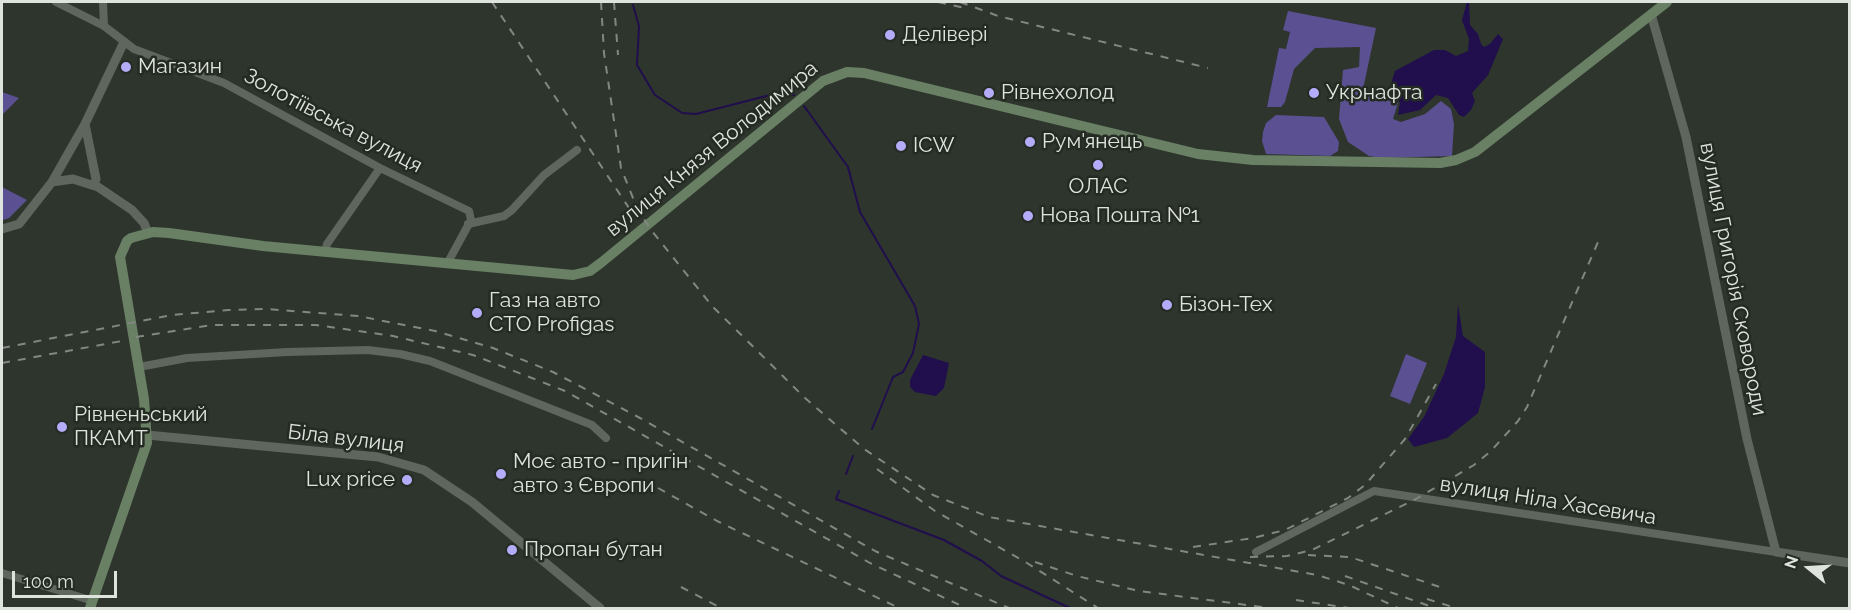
<!DOCTYPE html>
<html>
<head>
<meta charset="utf-8">
<style>
  body { margin:0 }
  #map { position:relative; width:1851px; height:610px; overflow:hidden; background:#2e352d; font-family:Raleway,sans-serif }
  canvas { display:block }
  .frame { position:absolute; inset:0; border:3px solid #dfe3de; pointer-events:none }
  .north { position:absolute; left:1779px; top:538px; width:60px; height:60px; -webkit-text-stroke:4px #242b23; paint-order:stroke; rotate:288deg; font-size:16px; font-weight:700; line-height:24px; text-align:center; color:#dfe3de }
  .north::after { content:''; display:block; margin:auto; width:21px; height:27px; background:#dfe3de; clip-path:polygon(50% 0,100% 100%,50% 72%,0 100%) }
  .scale { position:absolute; left:12px; top:571px; width:105px; height:27px; box-sizing:border-box; border:3px solid #dfe3de; border-top:0; padding-left:8px; font-size:18px; line-height:21px; white-space:nowrap; color:#dfe3de; -webkit-text-stroke:4px #242b23; paint-order:stroke }
</style>
</head>
<body>
<div id="map">
<canvas width="1851" height="610"></canvas>
<div class="frame"></div>
<div class="north">N</div>
<div class="scale">100 m</div>
</div>
<script>
const context = document.querySelector('canvas').getContext('2d');
context.lineJoin = 'round';
function fillPath(path, color) { context.fillStyle = color; context.fill(path, 'evenodd'); }
const shape = rows => new Path2D(rows.map(r => 'M' + r).join(''));
function stroke(path, color, width, dash) { context.strokeStyle = color; context.lineWidth = width; context.lineCap = dash ? 'butt' : 'round'; context.setLineDash(dash || []); context.stroke(path); }
function drawText(font, color, halo, rows, align = 'center') {
  context.font = font + ' Raleway,sans-serif'; context.lineWidth = 5; context.setLineDash([]); context.textBaseline = 'middle'; context.strokeStyle = halo; context.fillStyle = color; for (const [text, x, y, turn = 0] of rows) {
    context.save(); context.translate(x, y); context.rotate((+turn || 0) * Math.PI / 180); context.textAlign = isNaN(turn) ? turn : align; if (halo) context.strokeText(text, 0, 0); context.fillText(text, 0, 0); context.restore();
  }
}
fillPath(shape([
  [1288,11,1376,28,1362,94,1398,103,1393,119,1401,122,1425,114,1441,101,1451,109,1454,124,1452,156,1381,158,1369,156,1348,142,1339,119,1343,70,1359,67,1360,47,1315,48,1294,69,1285,102,1281,107,1267,107,1279,48,1286,49,1290,32,1283,30],
  [2,92,19,98,2,115],
  [1276,115,1324,117,1339,142,1338,151,1330,156,1266,154,1262,141,1263,132,1266,123],
  [2,187,27,200,9,218,3,220],
  [1406,354,1427,363,1410,404,1390,396]
]), '#5a5092');
fillPath(shape([
  [1467,2,1469,2,1470,25,1478,34,1481,44,1484,47,1490,44,1498,34,1503,39,1488,75,1472,93,1475,101,1471,110,1464,117,1459,115,1448,98,1436,95,1420,110,1398,115,1400,103,1391,84,1395,71,1434,50,1445,50,1456,56,1468,51,1469,39,1462,20],
  [1458,304,1463,336,1485,352,1485,387,1478,413,1447,438,1414,447,1408,439,1424,417,1444,374,1456,337],
  [923,355,949,363,944,388,936,396,915,392,910,387,910,380]
]), '#200e4d');
stroke(shape([
  [633,5,639,26,637,65,655,95,682,113,696,114,782,92,794,95],
  [804,106,848,167,860,212,915,306,919,324,913,353,903,372,893,377,872,429],
  [846,474,853,456],
  [839,491,836,499,944,540,982,561,1001,576,1070,608]
]), '#200e4d', 2);
stroke(shape([
  [56,2,104,26,134,49,224,83,380,168,469,211,471,220,447,264],
  [103,2,104,26],
  [468,224,504,216,512,210,544,175,577,150],
  [325,252,327,244,380,168],
  [139,367,187,358,287,352,368,350,400,354,430,361,592,425,606,438],
  [1256,552,1374,491,1776,552],
  [2,573,93,601]
]), '#5e665d', 8);
stroke(shape([
  [1651,14,1686,137,1747,439,1776,552,1850,563],
  [85,124,96,179,94,185],
  [52,182,85,124,124,42],
  [2,229,19,224,52,182,73,179,98,187,132,210,144,223,148,233],
  [147,435,378,457,424,470,472,502,600,608]
]), '#5e665d', 9);
stroke(shape([
  [90,608,147,443,144,399,120,257,127,241,131,238,153,232,169,233,263,246,573,275,590,271,602,262,823,81,847,72,864,73,1198,154,1253,160,1440,163,1456,160,1475,152,1667,2]
]), '#698065', 10);
stroke(shape([
  [492,2,633,214],
  [601,2,604,53,621,168,637,208,651,230,713,307,805,398,864,449,933,495,989,517,1317,575,1349,585,1398,608],
  [614,2,618,55],
  [938,2,969,9],
  [960,2,998,16,1208,68],
  [136,337,212,325,316,325,393,336,473,355,565,391,870,563,966,608],
  [2,348,172,315,229,310,266,309,358,316,435,331,493,348,553,372,640,418,875,551,1009,608],
  [2,363,122,341],
  [877,469,935,511,1027,563,1098,608],
  [658,488,717,521,899,608],
  [1193,547,1253,538,1285,530,1348,498,1365,485,1405,439,1436,384],
  [1308,555,1350,557,1443,588],
  [1250,557,1287,556,1312,550,1416,499,1474,465,1491,451,1518,421,1527,407,1598,242],
  [1035,562,1077,576,1139,591,1270,608],
  [1345,576,1435,608],
  [681,587,721,608],
  [1427,599,1456,608],
  [1296,600,1349,608]
]), '#828881', 2, [8, 8]);
for (const [x, y, r, color] of [
  [890,35,6,"#b5acf9"],
  [126,67,6,"#b5acf9"],
  [989,93,6,"#b5acf9"],
  [1314,93,6,"#b5acf9"],
  [1030,142,6,"#b5acf9"],
  [901,146,6,"#b5acf9"],
  [1098,165,6,"#b5acf9"],
  [1028,216,6,"#b5acf9"],
  [1167,305,6,"#b5acf9"],
  [477,313,6,"#b5acf9"],
  [62,427,6,"#b5acf9"],
  [501,474,6,"#b5acf9"],
  [407,480,6,"#b5acf9"],
  [512,550,6,"#b5acf9"]
]) { const dot = new Path2D(); dot.arc(x, y, r, 0, 2 * Math.PI); context.fillStyle = color; context.fill(dot); stroke(dot, '#242b23', 2); }
drawText('21px', '#dfe3de', '#242b23', [
  ["Делівері",902,35],
  ["Магазин",138,67],
  ["Рівнехолод",1001,93],
  ["Укрнафта",1326,93],
  ["Рум'янець",1042,142],
  ["ICW",913,146],
  ["ОЛАС",1098,187,"center"],
  ["Нова Пошта №1",1040,216],
  ["Газ на авто",489,301],
  ["СТО Profigas",489,325],
  ["Бізон-Тех",1179,305],
  ["Рівненьський",74,415],
  ["ПКАМТ",74,439],
  ["Моє авто - пригін",513,462],
  ["авто з Європи",513,486],
  ["Lux price",395,480,"right"],
  ["Пропан бутан",524,550]
], 'left');
drawText('21px', '#dfe3de', '#242b23', [
  ["Золотіївська вулиця",333,121,28],
  ["вулиця Князя Володимира",712,149,-39],
  ["вулиця Григорія Сковороди",1733,279,79],
  ["Біла вулиця",346,439,7],
  ["вулиця Ніла Хасевича",1548,501,9]
]);
</script>
</body>
</html>
